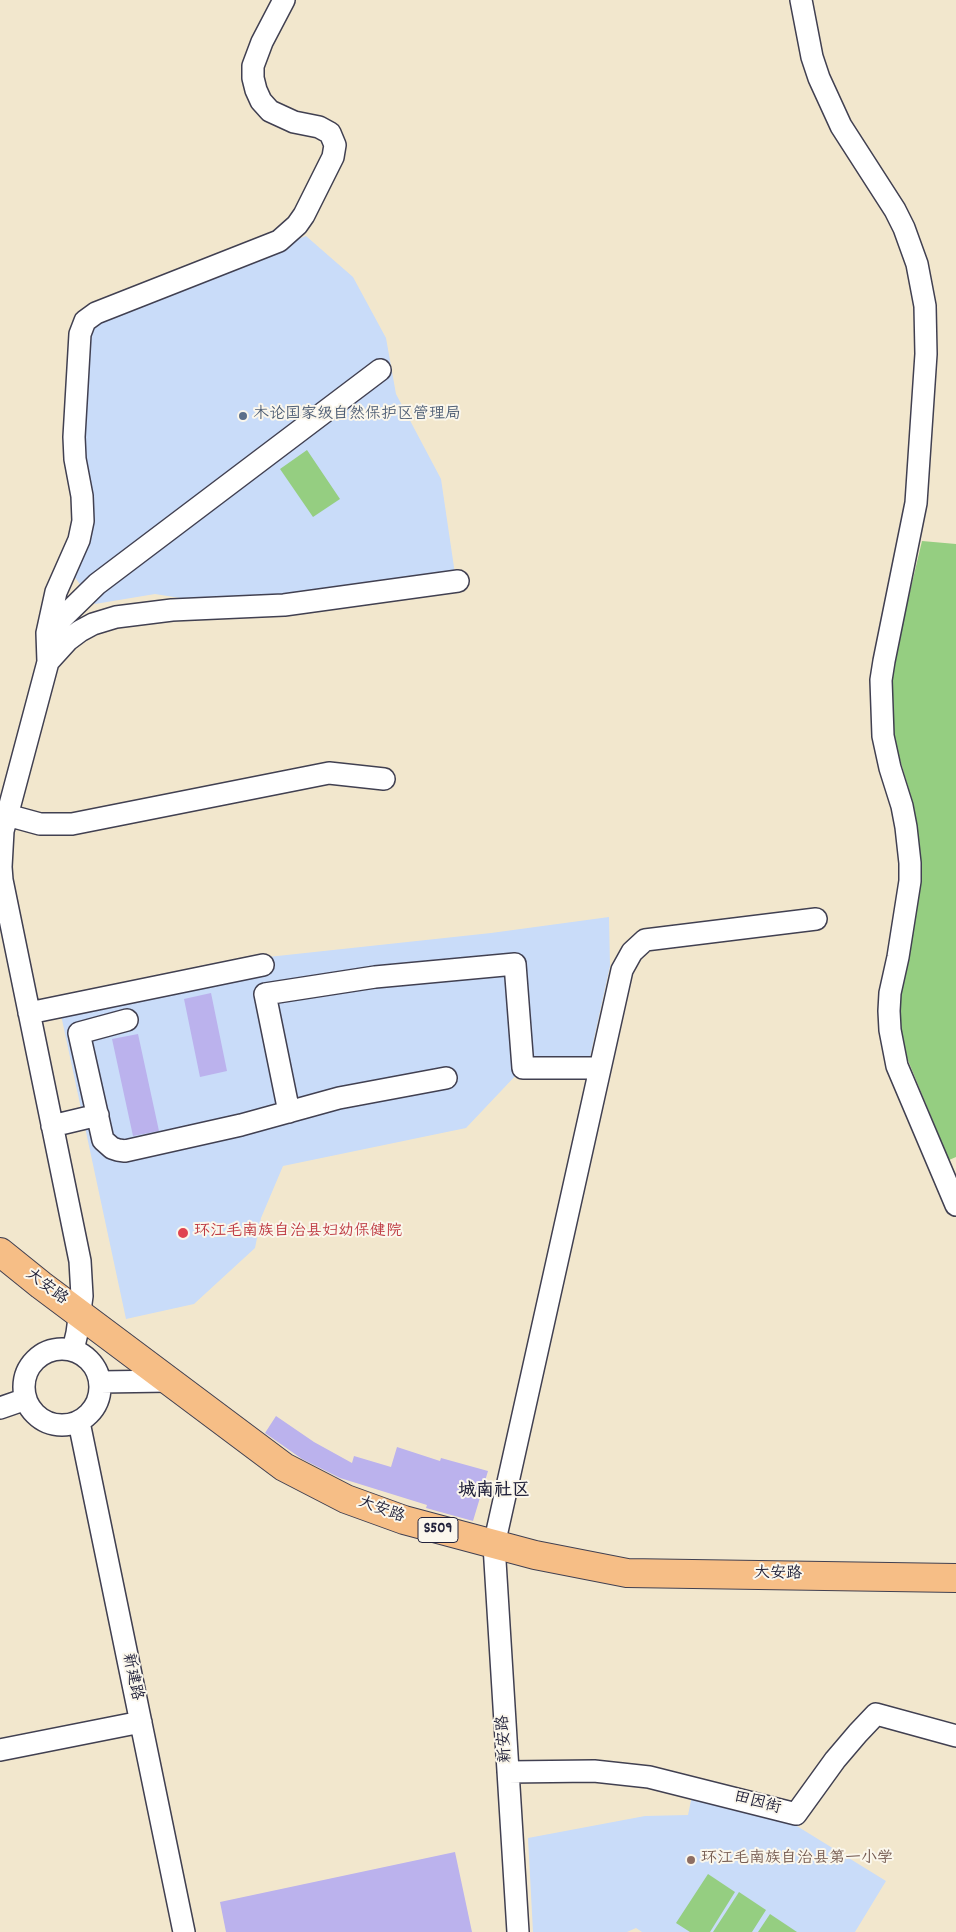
<!DOCTYPE html>
<html>
<head>
<meta charset="utf-8">
<style>
  body { margin:0 }
  canvas { display:block; background:#f2e7cd }
</style>
</head>
<body>
<canvas width="956" height="1932"></canvas>
<script>
const context = document.querySelector('canvas').getContext('2d');
context.lineJoin = 'round';
function fillPath(path, color) { context.fillStyle = color; context.fill(path, 'evenodd'); }
const shape = rows => new Path2D(rows.map(r => 'M' + r).join(''));
function stroke(path, color, width, dash) { context.strokeStyle = color; context.lineWidth = width; context.lineCap = dash ? 'butt' : 'round'; context.setLineDash(dash || []); context.stroke(path); }
function drawText(font, color, halo, rows, align = 'center') {
  context.font = font + ' Dekko,"LXGW WenKai TC",sans-serif'; context.lineWidth = 4; context.setLineDash([]); context.textBaseline = 'middle'; context.strokeStyle = halo; context.fillStyle = color; for (const [text, x, y, turn = 0] of rows) {
    context.save(); context.translate(x, y); context.rotate((+turn || 0) * Math.PI / 180); context.textAlign = isNaN(turn) ? turn : align; if (halo) context.strokeText(text, 0, 0); context.fillText(text, 0, 0); context.restore();
  }
}
fillPath(shape([
  [306,236,353,277,386,338,396,394,441,479,455,574,296,598,211,603,155,594,95,604,73,575,84,335,103,315],
  [609,917,610,966,587,1071,519,1072,466,1128,283,1166,261,1218,255,1248,194,1304,126,1319,61,1015,268,957,491,933],
  [693,1791,792,1823,886,1881,855,1932,642,1932,636,1928,627,1932,533,1932,528,1838,645,1816,688,1815]
]), '#c9dcf9');
fillPath(shape([
  [307,450,340,499,313,517,280,469],
  [922,541,956,544,956,1157,949,1160,905,1053,898,1010,920,850,912,800,896,746,891,720,889,685,892,667],
  [708,1874,735,1892,710,1932,690,1932,676,1923],
  [739,1892,766,1910,752,1932,713,1932],
  [770,1914,797,1932,758,1932]
]), '#95ce81');
fillPath(shape([
  [211,993,227,1071,200,1077,184,999],
  [138,1034,159,1131,133,1136,112,1039],
  [276,1416,314,1442,352,1463,354,1456,391,1467,397,1447,440,1461,441,1458,488,1471,473,1521,426,1508,427,1505,340,1478,302,1459,265,1433],
  [455,1852,472,1932,226,1932,220,1902]
]), '#bbb2ed');
const minor = shape([
  [801,0,812,57,819,78,841,126,895,210,904,228,917,264,925,306,926,354,916,503,884,661,881,680,883,736,890,768,902,806,906,827,910,863,910,881,898,957,890,993,889,1011,890,1030,897,1066,956,1205],
  [47,633,97,584,380,370],
  [48,662,68,640,80,631,93,624,116,617,172,610,284,605,458,581],
  [7,815,40,824,72,824,329,773,384,779],
  [29,1013,263,965],
  [127,1020,79,1033,103,1140,112,1148,118,1150,125,1151,241,1125,339,1098,446,1078],
  [289,1112,265,994,375,977,515,964,523,1068,600,1068],
  [52,1126,98,1115],
  '24 1387a38 38 0 1 1 76 0a38 38 0 1 1-76 0Z',
  [73,1350,77,1333,82,1296,80,1261,2,880,1,867,3,831,48,662,47,633,56,592,79,540,83,521,82,496,75,459,74,437,80,334,85,321,96,313,279,241,297,225,304,215,333,157,335,145,330,133,319,127,294,122,270,111,261,101,256,90,253,78,253,66,262,42,284,0],
  [100,1382,169,1381],
  [0,1408,26,1399],
  [79,1422,184,1932],
  [0,1750,141,1722],
  [508,1772,594,1771,649,1777,796,1814,835,1760,858,1733,876,1714,956,1736],
  [518,1932,494,1545,622,970,632,952,645,940,816,919]
]);
const major = shape([
  [0,1252,41,1285,284,1467,346,1499,404,1520,535,1555,627,1573,956,1578]
]);
stroke(minor, '#414051', 24);
stroke(major, '#414051', 30);
stroke(minor, '#fff', 21);
stroke(major, '#f6be86', 28);
for (const [x, y, r, color] of [
  [243,416,5,"#5c6f8a"],
  [183,1233,6,"#e0444e"],
  [691,1860,5,"#8d6e63"]
]) { const dot = new Path2D(); dot.arc(x, y, r, 0, 2 * Math.PI); context.fillStyle = color; context.fill(dot); stroke(dot, '#fbf7ec', 2); }
for (const [x, y, w] of [
  [438,1530,40]
]) { const box = new Path2D(); box.roundRect(x - w / 2, y - 12.5, w, 25, 4); context.fillStyle = '#fbf7ec'; context.fill(box); stroke(box, '#22223b', 1); }
drawText('bold 15px', '#22223b', null, [
  ["S509",438,1530]
]);
drawText('16px', '#4e5e75', '#fbf7ec', [
  ["木论国家级自然保护区管理局",253,416]
], 'left');
drawText('16px', '#be3a42', '#fbf7ec', [
  ["环江毛南族自治县妇幼保健院",194,1233]
], 'left');
drawText('16px', '#22223b', '#fbf7ec', [
  ["大安路",46,1288,37],
  ["大安路",381,1511,20],
  ["大安路",778,1575,1],
  ["新建路",131,1677,78],
  ["新安路",506,1739,-94],
  ["田因街",757,1804,15]
]);
drawText('16px', '#785e54', '#fbf7ec', [
  ["环江毛南族自治县第一小学",701,1860]
], 'left');
drawText('bold 18px', '#22223b', '#fbf7ec', [
  ["城南社区",494,1493]
]);
</script>
</body>
</html>
